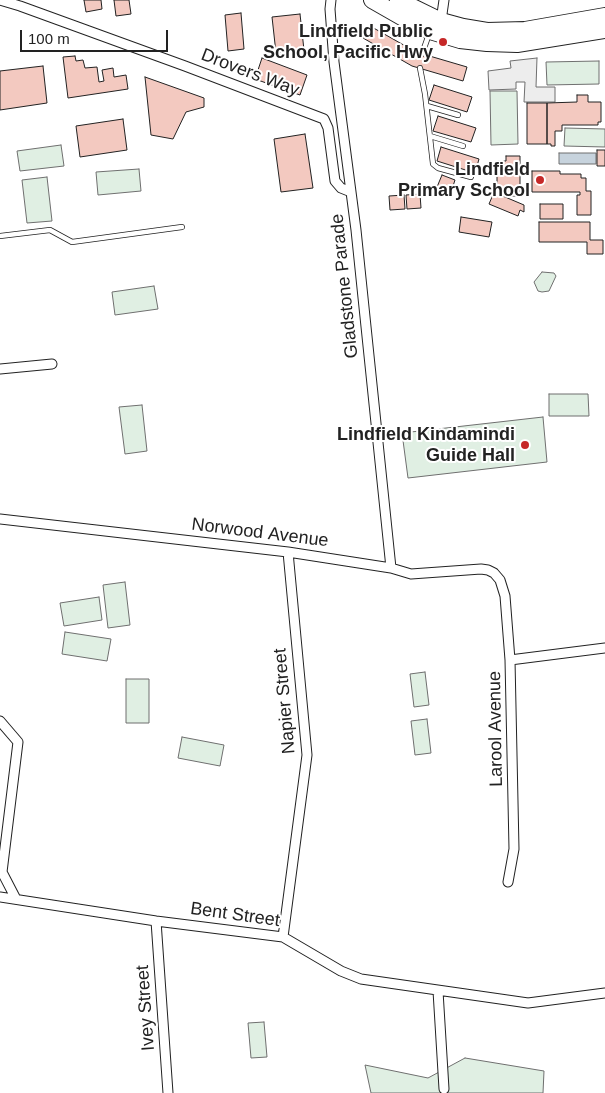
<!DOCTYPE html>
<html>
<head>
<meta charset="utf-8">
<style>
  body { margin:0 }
  #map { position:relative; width:605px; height:1093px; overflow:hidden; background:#fff; font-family:Helvetica,sans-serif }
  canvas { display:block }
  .scale { position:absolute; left:20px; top:30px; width:148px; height:22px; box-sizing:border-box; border:2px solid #222; border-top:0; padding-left:6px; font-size:15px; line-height:18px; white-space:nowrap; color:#222; -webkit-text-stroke:4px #fff; paint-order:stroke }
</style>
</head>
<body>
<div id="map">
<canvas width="605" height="1093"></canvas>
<div class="scale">100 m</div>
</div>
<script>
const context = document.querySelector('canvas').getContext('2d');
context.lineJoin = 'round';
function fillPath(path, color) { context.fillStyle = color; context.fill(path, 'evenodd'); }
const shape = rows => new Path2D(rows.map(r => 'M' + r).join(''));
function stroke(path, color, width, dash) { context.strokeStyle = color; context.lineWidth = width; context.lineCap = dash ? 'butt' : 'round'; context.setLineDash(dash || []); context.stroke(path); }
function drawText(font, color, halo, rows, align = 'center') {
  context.font = font + ' Helvetica,sans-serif'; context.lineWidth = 4; context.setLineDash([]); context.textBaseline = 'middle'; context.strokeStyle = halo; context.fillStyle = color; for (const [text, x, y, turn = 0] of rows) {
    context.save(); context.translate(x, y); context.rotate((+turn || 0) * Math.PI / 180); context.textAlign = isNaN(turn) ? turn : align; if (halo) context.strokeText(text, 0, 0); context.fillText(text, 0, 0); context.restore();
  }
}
const green = shape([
  [599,61,599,84,547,85,546,62,599,61],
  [490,91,517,91,518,144,491,145,490,91],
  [565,128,605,129,605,147,564,146,565,128],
  [61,145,64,166,20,171,17,151,61,145],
  [139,169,141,191,98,195,96,172,139,169],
  [47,177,52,221,27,223,22,180,47,177],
  [542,272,554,273,556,276,549,291,542,292,538,291,534,282,542,272],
  [154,286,158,309,115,315,112,292,154,286],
  [549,394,588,394,589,416,549,416,549,394],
  [142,405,147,451,125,454,119,407,142,405],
  [543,417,547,462,408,478,402,433,543,417],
  [125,582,130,625,108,628,103,585,125,582],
  [99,597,102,620,64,626,60,603,99,597],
  [65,632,111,639,107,661,62,654,65,632],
  [425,672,429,705,414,707,410,674,425,672],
  [126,679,149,679,149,723,126,723,126,679],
  [427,719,431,753,415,755,411,721,427,719],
  [182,737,224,745,220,766,178,758,182,737],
  [264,1022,267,1057,251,1058,248,1023,264,1022],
  [465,1058,544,1071,543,1093,371,1093,365,1065,428,1078,465,1058]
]);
fillPath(green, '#e0efe3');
stroke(green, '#6f6f6f', 1);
const parking = shape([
  [537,58,536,87,555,87,555,102,524,102,525,82,516,82,516,89,489,90,488,71,511,68,510,61,537,58]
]);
fillPath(parking, '#ededed');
stroke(parking, '#6f6f6f', 1);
const water = shape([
  [559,153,596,153,596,164,559,164,559,153]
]);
fillPath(water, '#c7d3dd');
stroke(water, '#6f6f6f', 1);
const building = shape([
  [84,0,101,0,102,9,86,12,84,0],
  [114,0,129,0,131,14,116,16,114,0],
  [241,13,244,49,228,51,225,15,241,13],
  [300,14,304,50,276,53,272,17,300,14],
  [370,26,416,52,467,67,463,81,412,66,363,38,370,26],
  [75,56,76,61,83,60,85,68,97,67,99,82,104,81,102,70,113,68,114,77,126,75,128,89,68,98,63,57,75,56],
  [262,58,307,75,300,95,255,79,262,58],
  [43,66,47,103,0,110,0,71,43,66],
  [145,77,204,98,204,107,186,112,173,139,151,135,145,77],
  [434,85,472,97,467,112,429,100,434,85],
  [577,95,588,95,588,102,601,102,601,122,598,122,598,125,562,125,562,131,555,131,555,146,551,146,551,144,547,144,547,103,577,102,577,95],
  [527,103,547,103,547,144,527,144,527,103],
  [438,116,476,128,471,142,433,131,438,116],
  [123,119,127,150,80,157,76,126,123,119],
  [305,134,313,188,281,192,274,139,305,134],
  [441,147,479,159,475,173,437,161,441,147],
  [597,150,605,150,605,166,597,166,597,150],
  [506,156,520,156,520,196,506,196,506,191,497,191,497,161,506,161,506,156],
  [532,171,560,171,560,174,581,174,581,178,586,178,586,191,591,191,591,215,577,215,577,195,580,195,580,192,532,192,532,171],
  [442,175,455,180,451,192,437,187,442,175],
  [491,191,524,205,524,212,520,210,518,216,489,204,492,197,489,196,491,191],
  [420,194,421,208,407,209,406,195,420,194],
  [404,195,405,209,390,210,389,196,404,195],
  [540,204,563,204,563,219,540,219,540,204],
  [461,217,492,222,489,237,459,232,461,217],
  [539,222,590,222,590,240,603,240,603,254,587,254,587,242,539,242,539,222]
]);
fillPath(building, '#f3c9c0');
stroke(building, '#222', 1);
const lane = shape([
  [422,54,429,34],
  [420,68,425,94,433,164,438,168,471,177],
  [427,106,458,115],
  [430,136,463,146],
  [0,236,50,230,72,242,182,227]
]);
const street = shape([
  [0,0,20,6,185,66,324,119,328,128,335,181,341,188,351,192],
  [331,0,330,9,334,62,356,230,391,568],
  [441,21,444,0],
  [0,369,52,364],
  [0,519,288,552,391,568,411,574,481,569,488,570,494,573,500,580,505,596,510,660,514,849,508,882],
  [510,660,605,648],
  [0,721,18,742,2,872,16,899],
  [0,897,156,921,283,937,341,971,361,979,528,1003,605,993],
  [156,921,168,1093],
  [283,937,307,755,288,552],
  [438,991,444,1089]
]);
const highway = shape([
  [372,0,414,24,430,31,460,40,487,43,517,44,605,30],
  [398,0,441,21,463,27,487,31,525,30,605,16]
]);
stroke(lane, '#222', 6);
stroke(street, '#222', 11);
stroke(highway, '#222', 18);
stroke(lane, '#fff', 4.5);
stroke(street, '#fff', 9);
stroke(highway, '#fff', 16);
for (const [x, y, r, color] of [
  [443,42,5,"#c62828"],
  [540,180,5,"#c62828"],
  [525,445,5,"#c62828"]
]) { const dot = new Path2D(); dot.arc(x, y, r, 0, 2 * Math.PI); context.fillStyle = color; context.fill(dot); stroke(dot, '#fff', 2); }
drawText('bold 18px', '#222', '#fff', [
  ["Lindfield Public",433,32],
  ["School, Pacific Hwy",433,53],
  ["Lindfield",530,170],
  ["Primary School",530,191],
  ["Lindfield Kindamindi",515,435],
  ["Guide Hall",515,456]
], 'right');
drawText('18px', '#222', '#fff', [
  ["Drovers Way",250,73,21],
  ["Gladstone Parade",345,286,-96],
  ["Norwood Avenue",260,533,7],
  ["Napier Street",285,701,-95],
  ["Larool Avenue",496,729,-91],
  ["Bent Street",235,915,8],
  ["Ivey Street",146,1008,-94]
]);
</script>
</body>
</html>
